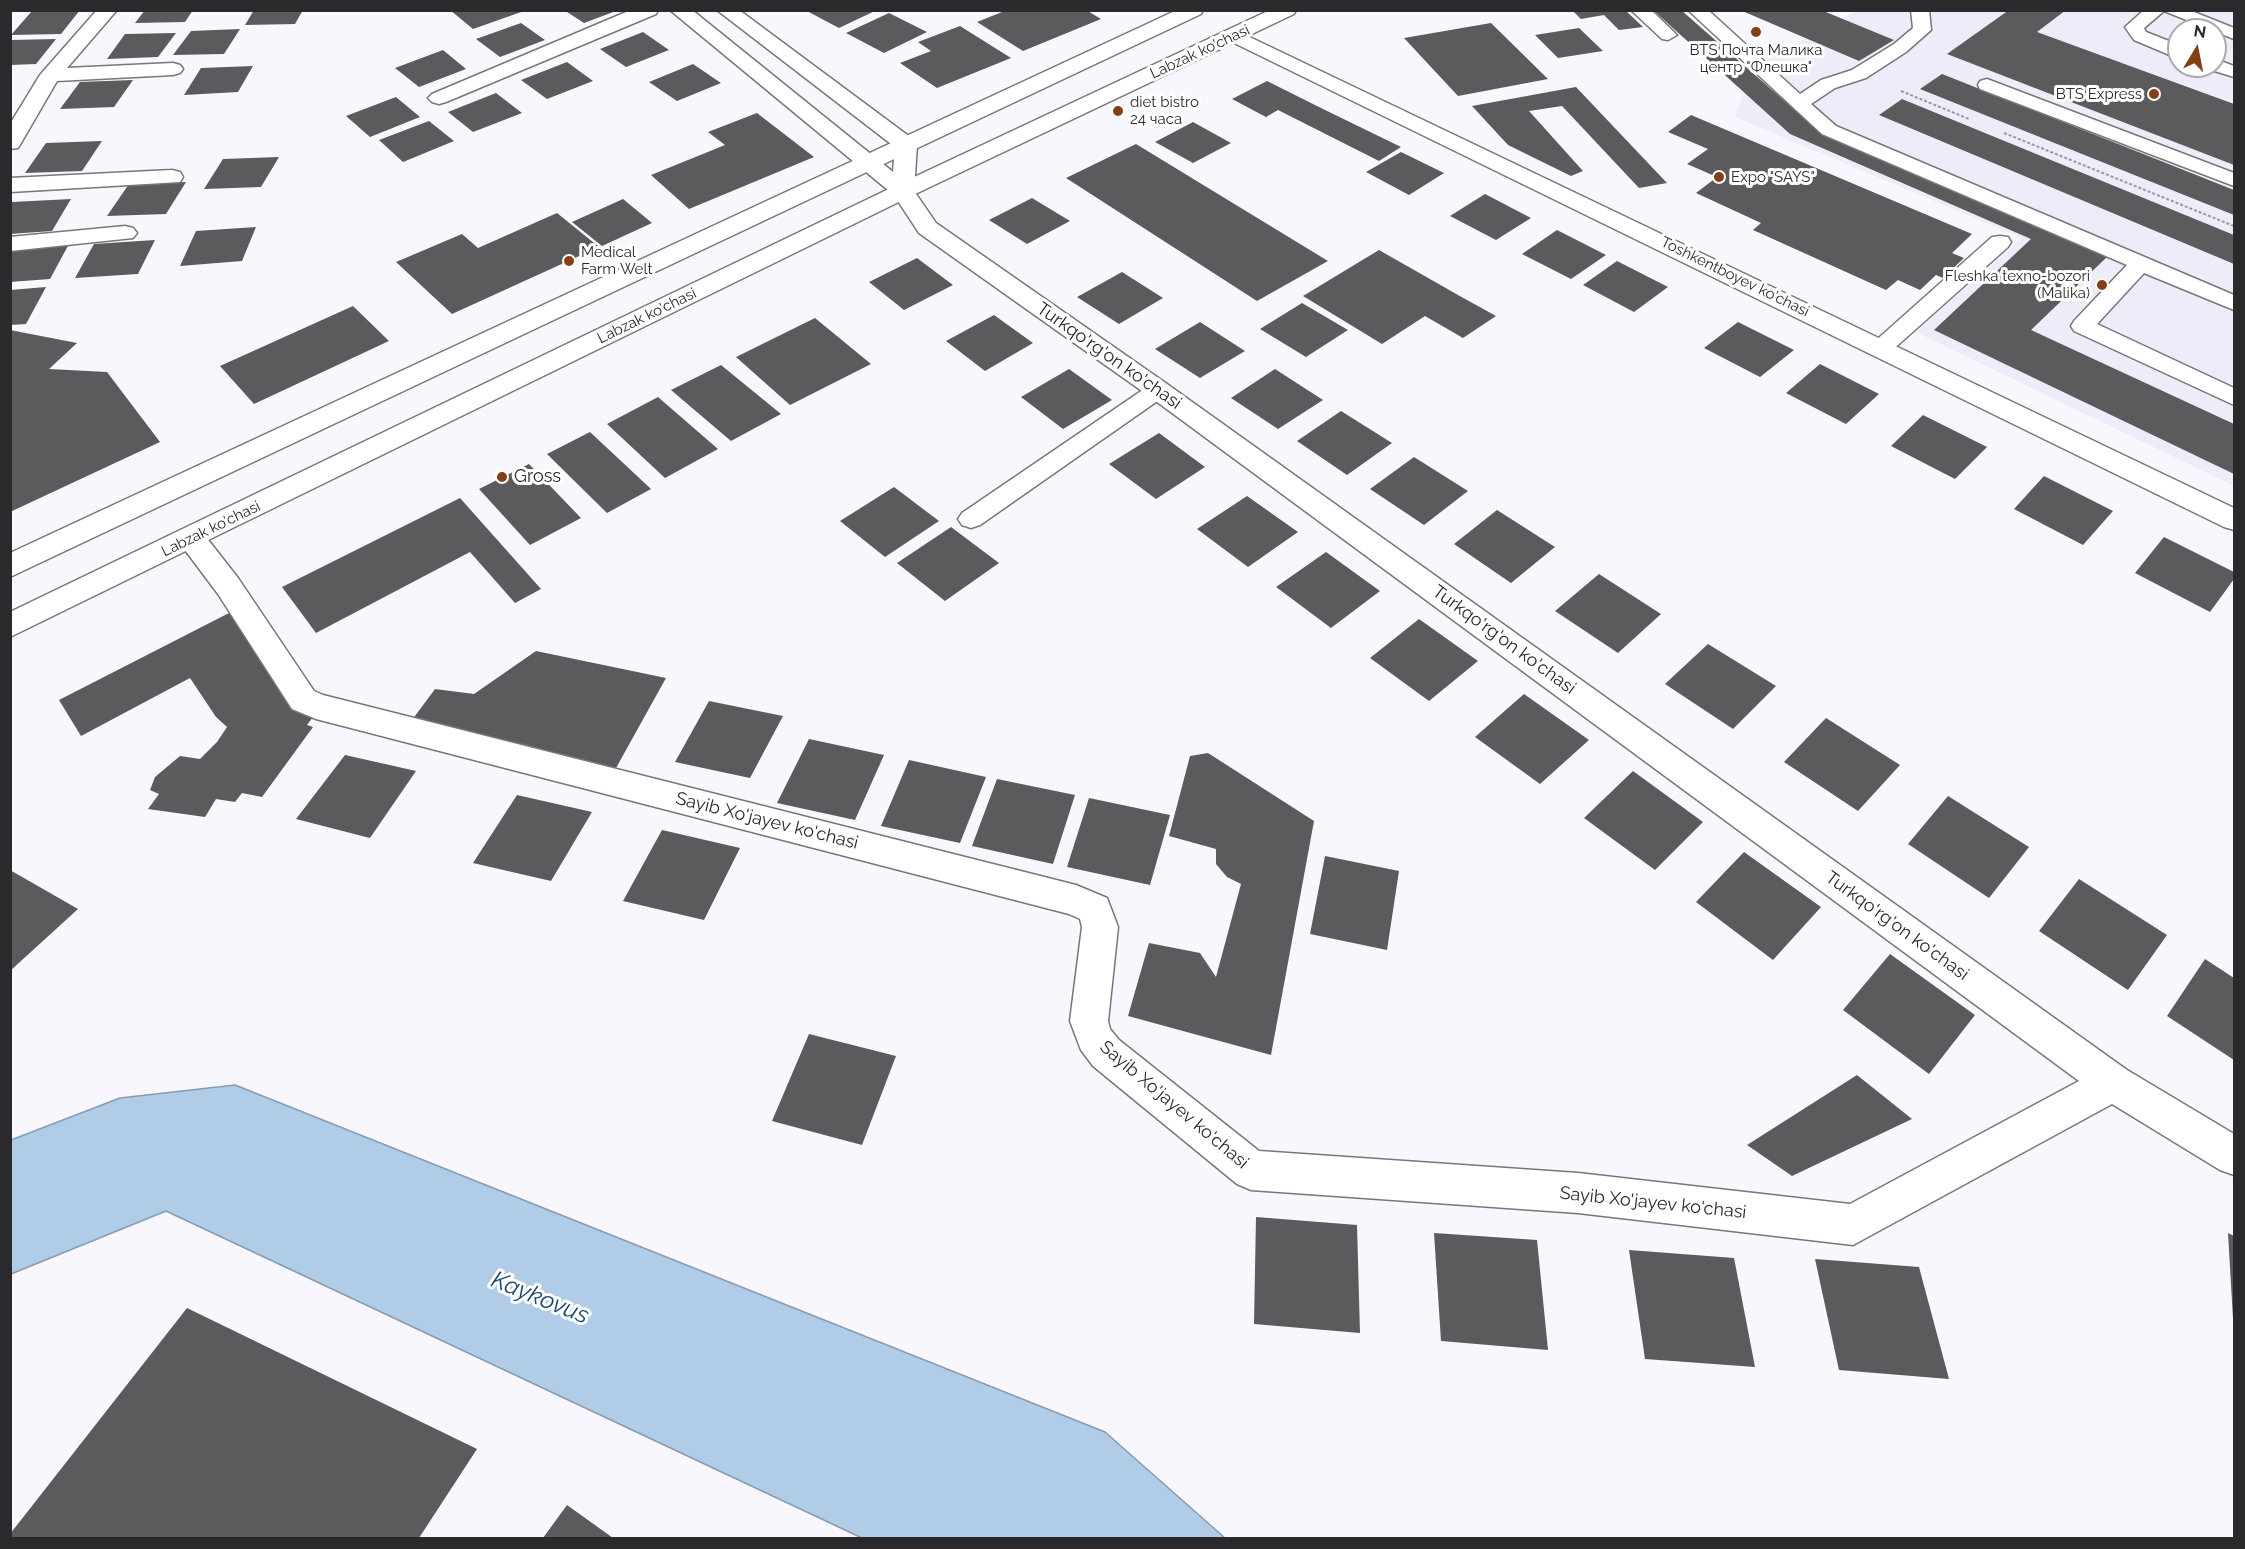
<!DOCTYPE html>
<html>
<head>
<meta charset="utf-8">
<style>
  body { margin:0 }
  #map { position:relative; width:2245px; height:1549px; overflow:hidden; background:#f8f7fd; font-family:Raleway,sans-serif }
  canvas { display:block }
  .frame { position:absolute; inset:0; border:12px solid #2a2a2c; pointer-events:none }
  .north { position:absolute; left:2167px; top:18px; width:60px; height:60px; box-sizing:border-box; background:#fff; border:2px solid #aaaaab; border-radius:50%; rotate:10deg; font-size:16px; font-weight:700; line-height:24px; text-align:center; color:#2a2a2c }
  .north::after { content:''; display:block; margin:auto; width:21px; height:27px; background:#844014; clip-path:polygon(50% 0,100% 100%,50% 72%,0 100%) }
</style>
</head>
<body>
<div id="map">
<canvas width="2245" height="1549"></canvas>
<div class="frame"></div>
<div class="north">N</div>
</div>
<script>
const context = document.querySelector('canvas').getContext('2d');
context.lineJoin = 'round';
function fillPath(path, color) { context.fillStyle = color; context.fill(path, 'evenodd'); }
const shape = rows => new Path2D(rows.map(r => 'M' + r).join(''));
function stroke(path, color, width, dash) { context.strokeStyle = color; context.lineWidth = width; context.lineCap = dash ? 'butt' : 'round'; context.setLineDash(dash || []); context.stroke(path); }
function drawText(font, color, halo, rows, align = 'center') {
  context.font = font + ' Raleway,sans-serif'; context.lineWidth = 6; context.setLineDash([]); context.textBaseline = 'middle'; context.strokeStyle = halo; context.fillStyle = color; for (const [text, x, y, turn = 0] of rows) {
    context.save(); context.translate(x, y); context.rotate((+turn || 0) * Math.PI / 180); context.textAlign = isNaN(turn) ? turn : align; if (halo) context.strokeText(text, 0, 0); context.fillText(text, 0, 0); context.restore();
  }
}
fillPath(shape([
  [1856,11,2234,11,2234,486,1916,332,2022,238,1735,117,1752,68],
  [2179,30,2215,30,2215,66,2179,66]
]), '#eeecf9');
const water = shape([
  [235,1085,1105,1432,1225,1538,862,1538,166,1211,11,1274,11,1140,120,1098,235,1085]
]);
fillPath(water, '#b0cce7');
stroke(water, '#889baf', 1.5);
fillPath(shape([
  [80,10,61,34,11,35,32,11],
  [145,10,193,10,185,22,135,23],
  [254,10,303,10,295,24,245,25],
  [450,10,524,10,524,11,473,29],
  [564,10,616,10,616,11,584,23],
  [805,10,877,10,839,28],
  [1007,10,1086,10,1101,19,1023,51,977,22],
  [1572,10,1625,10,1643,27,1619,30,1604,15,1581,19],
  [1653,10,1681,10,1821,133,2107,257,2031,330,2234,424,2234,474,1934,330,2031,239,1790,134],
  [1740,10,1821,10,1894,40,1859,61],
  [2009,10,2066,10,2037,32,2234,104,2234,165,1947,54],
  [889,13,927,32,884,53,846,33],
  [521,23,545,40,500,57,476,39],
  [1491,23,1548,79,1458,96,1404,38],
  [960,26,1011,58,937,88,900,63,931,51,918,42],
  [1579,28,1603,51,1558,58,1535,35],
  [240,29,224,54,173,55,191,31],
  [643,32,669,50,626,67,600,49],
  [176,33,158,57,107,59,125,34],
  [56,39,36,64,10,65,10,40],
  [443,50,466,69,419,87,395,68],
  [567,62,593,81,547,99,521,80],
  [693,64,721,83,677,101,649,82],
  [253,66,238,92,184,95,201,68],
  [1942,74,2234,190,2234,215,1920,89],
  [133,80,114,107,60,109,80,82],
  [1267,81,1321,108,1401,147,1379,161,1278,110,1266,117,1232,99],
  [1576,87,1667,183,1639,188,1562,106,1529,111,1583,171,1571,176,1508,145,1472,106],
  [496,93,522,113,473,132,448,112],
  [396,97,420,117,370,137,346,116],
  [1902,99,2234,235,2234,264,1879,115],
  [757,113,814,157,689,209,651,175,725,145,708,132],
  [1691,115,1972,234,1952,253,1964,258,1943,278,1936,275,1920,290,1898,280,1886,290,1753,230,1761,223,1696,193,1717,177,1687,164,1708,149,1668,132],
  [429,121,454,141,403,162,379,140],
  [1193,122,1231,143,1193,163,1155,142],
  [102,141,82,171,25,173,46,143],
  [1136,144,1328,261,1257,301,1066,178],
  [1401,152,1444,173,1409,195,1366,172],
  [279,157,261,187,204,189,223,159],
  [186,182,166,214,107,216,129,184],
  [1485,194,1531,218,1496,240,1450,216],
  [1032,198,1070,221,1027,244,989,220],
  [71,199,52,231,10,234,12,202],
  [623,199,652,223,602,246,572,222],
  [557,213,599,247,452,314,396,262,462,234,478,248],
  [256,227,242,261,180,266,196,231],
  [1557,230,1606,255,1571,279,1522,254],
  [155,240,138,274,75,278,94,244],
  [69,244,50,279,10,282,10,249],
  [1379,250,1458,295,1496,316,1463,338,1425,316,1382,344,1303,296],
  [917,258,953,285,904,310,869,282],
  [1617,261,1668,287,1634,312,1583,285],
  [1122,272,1163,298,1119,324,1077,297],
  [46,287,26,324,10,325,10,290],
  [1302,303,1348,330,1306,357,1260,329],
  [353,306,389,341,254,404,220,366],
  [994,315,1033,343,985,371,946,341],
  [815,318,871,364,790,405,736,357],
  [1200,322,1245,351,1200,378,1155,349],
  [1738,322,1794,350,1760,377,1704,348],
  [10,330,77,343,49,369,107,372,160,442,10,512],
  [1820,364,1879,394,1846,424,1786,393],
  [721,365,781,414,731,441,671,390],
  [1069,369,1112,400,1063,429,1021,397],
  [1275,369,1323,400,1278,429,1231,398],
  [658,397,718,449,665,478,607,424],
  [1341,411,1392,443,1347,475,1297,441],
  [1923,415,1987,447,1955,479,1891,446],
  [590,432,651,489,607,513,547,454],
  [1159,433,1205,467,1156,499,1109,464],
  [1414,457,1468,491,1424,525,1370,489],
  [529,464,581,518,530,545,479,489],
  [2044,476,2113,511,2083,545,2014,509],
  [894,487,939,521,885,557,840,521],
  [1247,496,1298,532,1248,567,1197,529],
  [460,498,541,589,515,603,470,552,316,633,282,587],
  [1497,510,1555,547,1511,583,1454,544],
  [951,527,999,563,945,601,897,563],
  [2164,537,2234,572,2234,579,2210,612,2135,573],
  [1326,552,1380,591,1331,628,1276,587],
  [1599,574,1661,614,1618,653,1555,611],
  [229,613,265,663,319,709,307,725,313,727,262,797,242,793,235,802,216,799,205,817,148,809,159,794,150,790,155,777,180,756,200,759,217,742,227,727,216,717,190,678,81,736,59,700],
  [1419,619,1478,661,1429,701,1370,658],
  [1708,644,1776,686,1733,729,1665,684],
  [536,651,666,678,616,768,412,720,435,689,474,694],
  [1524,694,1589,740,1540,784,1475,737],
  [709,701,783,716,750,778,675,762],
  [1826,718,1900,765,1858,811,1784,762],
  [809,739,884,755,855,820,777,803],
  [1208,753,1314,821,1271,1055,1128,1016,1149,943,1200,953,1216,977,1241,884,1227,877,1216,864,1216,849,1169,836,1190,756],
  [345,755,416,771,370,838,296,819],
  [909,760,986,777,960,843,881,826],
  [1633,771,1703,822,1655,870,1584,818],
  [997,779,1075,795,1053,864,972,846],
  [517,795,592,812,551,881,473,863],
  [1948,796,2029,847,1989,898,1908,844],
  [1089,798,1170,815,1150,885,1067,867],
  [662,830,740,848,704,920,623,901],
  [1744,852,1821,907,1773,960,1696,902],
  [1325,856,1399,871,1387,950,1310,934],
  [10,870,78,909,10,971],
  [2079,879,2167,935,2128,990,2039,931],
  [1890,954,1975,1015,1929,1074,1843,1010],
  [2205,959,2234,978,2234,1060,2167,1016],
  [809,1034,896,1056,862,1145,772,1121],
  [1857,1075,1912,1119,1792,1176,1747,1145],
  [1256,1217,1357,1225,1360,1333,1254,1324],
  [1434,1233,1537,1240,1548,1350,1441,1341],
  [2228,1233,2234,1236,2234,1319,2233,1319],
  [1629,1250,1734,1258,1755,1367,1645,1359],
  [1815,1259,1919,1267,1949,1379,1839,1370],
  [187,1308,477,1449,419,1538,10,1538,10,1534],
  [567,1505,613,1538,543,1538]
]), '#5d5a5e');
const service = shape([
  [1631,10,1651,10,1677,35,1668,40,1662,39,1631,10],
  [1688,10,1708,10,1800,94,1821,80,1852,70,1894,44,1913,28,1911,10,1929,10,1931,30,1906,52,1866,78,1835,88,1811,104,1836,126,2234,295,2234,310,2144,273,2097,324,2234,388,2234,405,2074,331,2071,326,2074,321,2127,265,1822,134,1688,10],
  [2144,10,2189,10,2234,28,2234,39,2164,11,2144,28,2146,32,2179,45,2179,58,2172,56,2134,40,2125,27,2144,10],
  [2215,59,2234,66,2234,77,2208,69,2206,66,2215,66,2215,59],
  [1987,79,2234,173,2234,186,1980,89,1978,85,1980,81,1987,79],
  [2000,236,2008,237,2011,242,2008,247,1889,353,1881,355,1873,353,1869,348,1873,343,1992,237,2000,236],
  [1158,382,1166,385,1170,390,1166,395,980,525,971,528,962,525,958,519,962,513,1150,385,1158,382]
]);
const minor = shape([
  [97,10,117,10,67,68,173,63,180,65,183,69,180,73,173,75,57,81,21,143,18,148,10,149,10,124,40,75,97,10],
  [631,10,658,10,656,14,446,102,439,104,432,102,428,98,432,94,631,10],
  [670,10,692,10,893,172,895,147,717,10,739,10,914,140,917,145,914,191,936,223,1167,384,2127,1070,2234,1134,2234,1175,2220,1170,2112,1104,1853,1245,1578,1213,1251,1190,1237,1184,1093,1066,1081,1050,1070,1021,1082,927,1080,919,1069,914,316,719,292,709,218,594,182,546,178,539,182,532,192,529,202,532,238,578,314,691,323,695,1076,885,1107,898,1118,927,1108,1021,1110,1029,1119,1040,1259,1151,1578,1173,1850,1204,2079,1081,1149,396,919,233,894,195,670,10],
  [1235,30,2234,508,2234,530,2224,527,1228,40,1225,36,1228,32,1235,30],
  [172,170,180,172,183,177,180,182,10,192,10,178,172,170],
  [125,226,133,228,137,233,133,238,10,251,10,237,125,226]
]);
const secondary = shape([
  [1177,10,1203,10,1201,14,10,577,10,553,1177,10],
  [1270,10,1296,10,1294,14,911,196,10,637,10,612,895,186,1270,10]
]);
stroke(service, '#77767b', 3);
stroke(minor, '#77767b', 3);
stroke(secondary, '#77767b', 3);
stroke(shape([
  [1901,91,1969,119],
  [2004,133,2234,226]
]), '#99989d', 2, [3, 2]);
fillPath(service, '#fff');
fillPath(minor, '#fff');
fillPath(secondary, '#fff');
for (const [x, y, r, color] of [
  [1756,32,6,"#844014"],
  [2154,94,6,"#844014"],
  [1118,111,6,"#844014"],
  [1719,177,6,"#844014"],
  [569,261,6,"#844014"],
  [2102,285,6,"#844014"],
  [502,477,6,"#844014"]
]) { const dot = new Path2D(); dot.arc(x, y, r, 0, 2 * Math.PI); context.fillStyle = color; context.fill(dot); stroke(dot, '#fff', 2); }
drawText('15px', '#2a2a2c', '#fff', [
  ["BTS Почта Малика",1756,50,"center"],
  ["центр \"Флешка\"",1756,67,"center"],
  ["BTS Express",2142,94,"right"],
  ["diet bistro",1130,102],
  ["24 часа",1130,119],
  ["Expo \"SAYS\"",1731,177],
  ["Medical",581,252],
  ["Farm Welt",581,269],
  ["Fleshka texno-bozori",2090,276,"right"],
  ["(Malika)",2090,293,"right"]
], 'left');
drawText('15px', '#2a2a2c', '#fff', [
  ["Labzak ko'chasi",1200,52,-25],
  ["Toshkentboyev ko'chasi",1735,277,26],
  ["Labzak ko'chasi",647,316,-26],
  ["Labzak ko'chasi",211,529,-26]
]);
drawText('18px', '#2a2a2c', '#fff', [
  ["Turkqo'rg'on ko'chasi",1109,356,35],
  ["Turkqo'rg'on ko'chasi",1504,640,36],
  ["Sayib Xo'jayev ko'chasi",767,821,14],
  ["Turkqo'rg'on ko'chasi",1897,926,36],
  ["Sayib Xo'jayev ko'chasi",1174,1105,40],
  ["Sayib Xo'jayev ko'chasi",1653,1203,6]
]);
drawText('18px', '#2a2a2c', '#fff', [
  ["Gross",514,477]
], 'left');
drawText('italic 24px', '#1c476c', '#fff', [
  ["Kaykovus",540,1298,22]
]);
</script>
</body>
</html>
